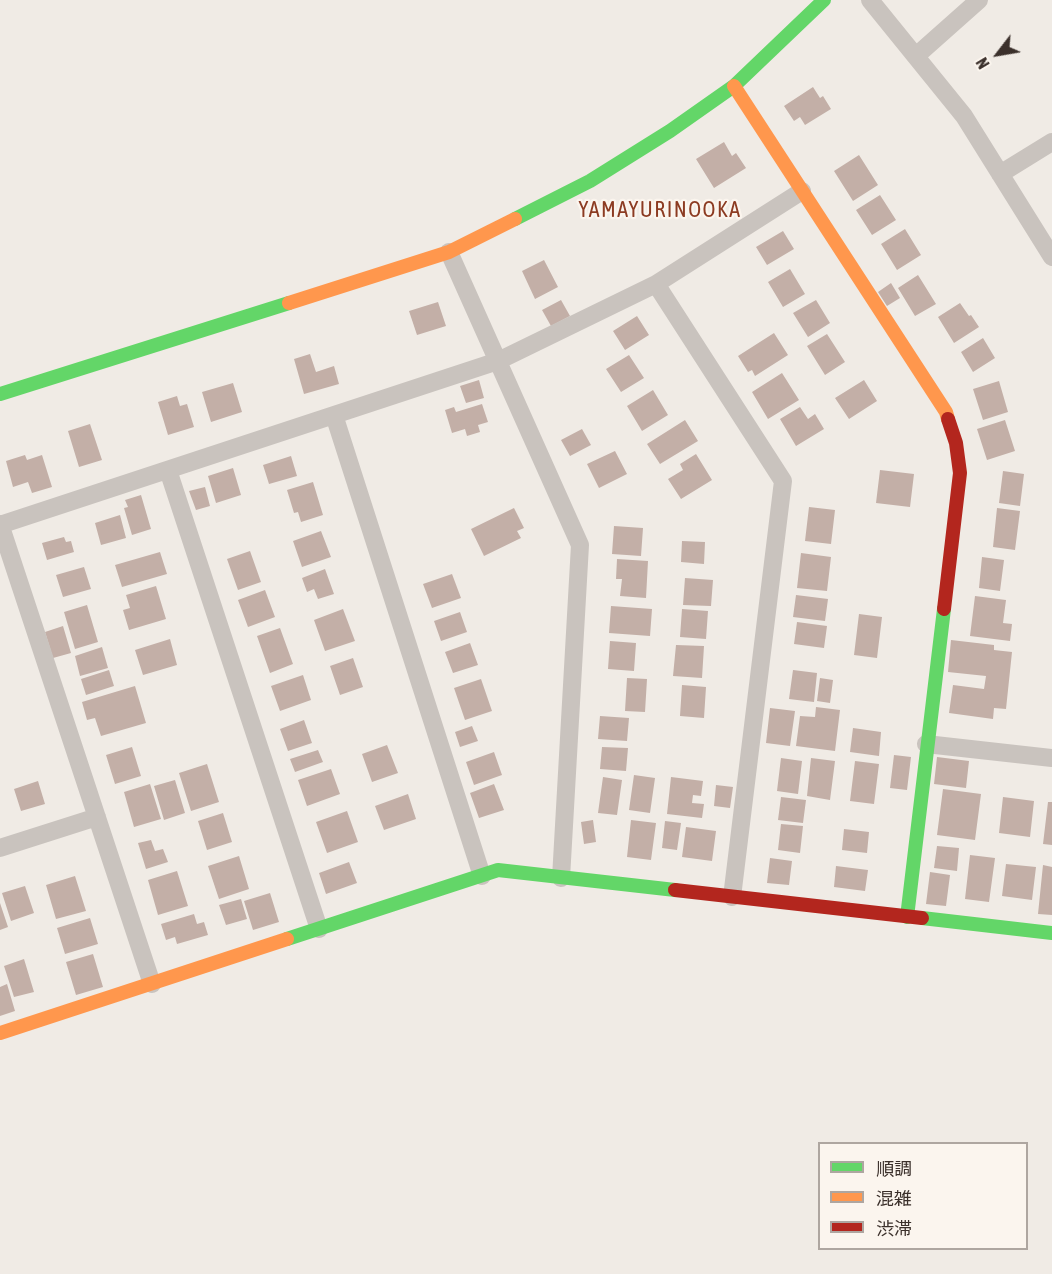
<!DOCTYPE html>
<html>
<head>
<meta charset="utf-8">
<style>
  body { margin:0 }
  #map { position:relative; width:1052px; height:1274px; overflow:hidden; background:#f0ebe5; font-family:"Asap Condensed","Noto Sans JP",sans-serif }
  canvas { display:block }
  .legend { position:absolute; left:818px; top:1142px; width:210px; height:108px; box-sizing:border-box; background:#fbf5ee; border:2px solid #aea6a0; margin:0; padding:8px 10px; list-style:none; font-size:18px; color:#3b302b }
  .legend li { display:flex; align-items:center; gap:12px; height:30px }
  .legend b { width:30px; border:2px solid #aea6a0 }
  .north { position:absolute; left:968px; top:24px; width:60px; height:60px; -webkit-text-stroke:4px #fbf5ee; paint-order:stroke; rotate:239deg; font-size:16px; font-weight:700; line-height:24px; text-align:center; color:#3b302b }
  .north::after { content:''; display:block; margin:auto; width:21px; height:27px; background:#3b302b; clip-path:polygon(50% 0,100% 100%,50% 72%,0 100%) }
</style>
</head>
<body>
<div id="map">
<canvas width="1052" height="1274"></canvas>
<ul class="legend">
<li><b style="height:8px;background:#63d668"></b>順調</li>
<li><b style="height:8px;background:#ff974d"></b>混雑</li>
<li><b style="height:8px;background:#b3261e"></b>渋滞</li>
</ul>
<div class="north">N</div>
</div>
<script>
const context = document.querySelector('canvas').getContext('2d');
context.lineJoin = 'round';
function fillPath(path, color) { context.fillStyle = color; context.fill(path, 'evenodd'); }
const shape = rows => new Path2D(rows.map(r => 'M' + r).join(''));
function stroke(path, color, width, dash) { context.strokeStyle = color; context.lineWidth = width; context.lineCap = dash ? 'butt' : 'round'; context.setLineDash(dash || []); context.stroke(path); }
function drawText(font, color, halo, rows, align = 'center') {
  context.font = font + ' "Asap Condensed",sans-serif'; context.lineWidth = 4.5; context.setLineDash([]); context.textBaseline = 'middle'; context.strokeStyle = halo; context.fillStyle = color; for (const [text, x, y, turn = 0] of rows) {
    context.save(); context.translate(x, y); context.rotate((+turn || 0) * Math.PI / 180); context.textAlign = isNaN(turn) ? turn : align; if (halo) context.strokeText(text, 0, 0); context.fillText(text, 0, 0); context.restore();
  }
}
fillPath(shape([
  [813,87,820,98,823,96,831,109,805,125,800,117,794,121,784,106],
  [724,142,732,156,736,153,746,168,714,188,696,159],
  [859,155,878,185,853,201,834,171],
  [880,195,896,220,872,235,856,210],
  [905,229,921,255,897,270,881,244],
  [783,231,794,249,767,265,756,247],
  [544,260,558,287,535,299,522,271],
  [790,269,805,294,783,307,768,282],
  [918,275,936,304,915,316,898,288],
  [891,283,900,298,887,306,878,292],
  [561,300,570,316,551,326,542,310],
  [816,300,830,323,808,337,793,313],
  [438,302,446,326,417,335,409,311],
  [960,303,969,316,971,315,979,327,954,343,938,317],
  [637,316,649,335,625,350,613,331],
  [774,333,788,355,755,376,752,370,748,372,738,356],
  [827,334,845,362,825,375,807,346],
  [983,338,995,358,973,372,961,352],
  [310,354,316,372,334,366,339,384,304,394,294,359],
  [629,355,644,378,621,392,606,369],
  [782,373,799,400,768,419,752,392],
  [479,380,484,398,466,403,460,386],
  [864,380,877,401,849,419,835,398],
  [999,381,1008,412,983,420,973,389],
  [233,383,242,412,211,422,202,392],
  [653,390,668,415,642,431,627,406],
  [177,396,180,406,187,404,194,427,168,435,158,402],
  [482,404,488,422,478,425,480,432,467,436,465,429,452,433,445,410,454,407,456,412],
  [800,407,808,419,815,414,824,429,796,446,780,419],
  [685,420,698,441,660,464,647,444],
  [1005,420,1015,451,987,460,977,429],
  [90,424,102,460,79,467,68,431],
  [582,429,591,445,570,456,561,440],
  [615,451,627,474,599,488,587,464],
  [696,454,712,480,681,499,668,479,683,470,680,464],
  [25,455,27,460,42,455,52,487,32,493,28,482,13,487,6,461],
  [291,456,297,476,269,484,263,465],
  [233,468,241,495,216,503,208,476],
  [880,470,914,474,910,507,876,503],
  [1003,471,1024,474,1020,506,999,503],
  [313,482,323,515,301,522,298,512,294,513,287,490],
  [205,487,210,506,196,510,189,491],
  [141,495,151,529,132,535,124,508,128,507,125,500],
  [809,507,835,510,831,544,805,541],
  [514,508,524,528,517,531,521,538,484,556,471,529],
  [997,508,1020,511,1015,550,993,547],
  [120,515,126,538,101,545,95,523],
  [614,526,643,528,641,556,612,554],
  [321,531,331,557,302,567,293,541],
  [64,537,66,542,71,541,74,552,47,560,42,543],
  [682,541,705,542,704,564,681,562],
  [250,551,261,582,238,590,227,559],
  [160,552,167,574,122,587,115,565],
  [801,553,831,557,827,591,797,588],
  [982,557,1004,560,1000,591,979,588],
  [617,559,648,561,646,598,620,596,622,579,616,579],
  [84,567,91,589,63,597,56,575],
  [325,569,334,594,318,599,314,589,307,592,302,578],
  [452,574,461,598,432,608,423,584],
  [685,578,713,580,711,606,683,605],
  [156,586,166,619,129,630,123,610,130,608,126,595],
  [265,590,275,617,248,627,238,600],
  [796,595,828,599,825,621,793,617],
  [975,596,1006,600,1003,623,1012,624,1010,641,970,636],
  [87,605,98,642,75,649,64,612],
  [611,606,652,609,650,636,609,633],
  [343,609,355,641,325,651,314,620],
  [682,609,708,611,706,639,680,637],
  [460,612,467,632,441,641,434,621],
  [859,614,882,617,877,658,854,655],
  [797,622,827,626,824,648,794,644],
  [63,626,71,653,53,658,45,632],
  [280,628,293,664,270,673,257,636],
  [170,639,177,665,143,675,135,650],
  [951,640,994,645,994,650,1012,652,1006,709,994,708,993,719,949,713,953,685,984,689,986,676,948,672],
  [610,641,636,643,634,671,608,669],
  [470,643,478,665,453,673,445,652],
  [676,645,704,646,702,678,673,676],
  [102,647,108,668,80,676,75,656],
  [353,658,363,687,340,695,330,666],
  [109,670,114,686,86,695,81,679],
  [793,670,817,673,814,702,789,699],
  [303,675,311,700,280,711,271,686],
  [627,678,647,679,645,712,625,711],
  [820,678,833,680,830,703,817,701],
  [481,679,492,711,465,720,454,688],
  [682,685,706,687,704,718,680,716],
  [135,686,146,723,101,736,95,718,87,720,82,702],
  [816,707,840,710,835,751,796,746,800,716,815,717],
  [770,708,795,711,790,746,766,743],
  [600,716,629,718,627,741,598,739],
  [304,720,312,743,288,751,280,729],
  [472,726,478,741,460,747,455,732],
  [853,728,881,732,879,756,850,752],
  [387,745,398,773,372,782,362,754],
  [132,747,141,776,115,784,106,755],
  [602,747,628,748,626,771,600,769],
  [318,750,323,762,295,772,290,759],
  [494,752,502,775,474,785,466,762],
  [894,755,911,757,907,790,890,788],
  [937,757,969,761,966,788,934,784],
  [781,758,802,761,798,794,777,791],
  [811,758,835,761,830,800,807,796],
  [855,761,879,764,874,804,850,801],
  [207,764,219,802,191,811,179,773],
  [331,769,340,794,307,806,298,780],
  [634,775,655,778,650,813,629,810],
  [603,777,622,780,617,815,598,813],
  [671,777,703,781,701,796,693,795,692,803,704,804,702,818,667,814],
  [175,780,185,813,164,820,154,786],
  [38,781,45,804,21,811,14,789],
  [150,784,161,819,134,827,124,792],
  [494,784,504,810,479,818,470,793],
  [716,785,733,787,730,808,714,806],
  [943,789,981,794,975,840,937,835],
  [408,794,416,819,384,830,375,806],
  [781,797,806,800,803,823,778,820],
  [1003,797,1034,801,1030,837,999,833],
  [1048,802,1052,802,1052,845,1043,844],
  [347,811,358,842,327,853,316,822],
  [223,813,232,842,207,850,198,821],
  [593,820,596,842,584,844,581,822],
  [631,820,656,823,651,860,627,857],
  [665,821,681,823,677,850,662,848],
  [781,824,803,826,800,853,778,850],
  [686,827,716,831,712,861,682,857],
  [844,829,869,832,867,853,842,850],
  [151,840,155,851,163,849,168,862,146,869,138,843],
  [937,846,959,848,957,871,934,868],
  [970,855,995,858,989,902,965,899],
  [239,856,249,889,219,899,208,866],
  [770,858,792,861,789,885,767,883],
  [349,862,357,883,326,894,319,873],
  [1006,864,1036,867,1032,900,1002,896],
  [1043,865,1052,867,1052,915,1038,914],
  [836,866,868,870,865,891,834,887],
  [177,871,188,906,158,915,148,880],
  [930,872,950,875,946,906,926,904],
  [75,876,86,911,56,919,46,885],
  [25,886,34,913,11,921,2,893],
  [270,893,279,922,253,930,244,901],
  [241,899,247,919,226,925,219,905],
  [0,903,8,927,0,930],
  [194,914,197,924,204,922,208,935,177,944,175,937,166,940,161,924],
  [90,918,98,944,65,954,57,928],
  [93,954,103,987,76,995,66,962],
  [24,959,34,992,14,997,4,966],
  [7,984,15,1011,0,1016,0,987]
]), '#c3afa7');
stroke(shape([
  [870,0,964,116,1052,257],
  [916,56,979,0],
  [1000,174,1052,142],
  [449,252,580,545,561,878],
  [656,284,783,481,732,897],
  [334,415,482,876],
  [168,470,319,929],
  [0,524,152,984],
  [0,525,498,361,656,284,802,191],
  [926,744,1052,758],
  [0,848,97,817]
]), '#c9c3be', 18);
stroke(shape([
  [515,219,590,181,670,131,734,86,824,0],
  [0,394,289,303],
  [907,917,944,609],
  [922,918,1052,933],
  [287,939,498,870,675,890]
]), '#63d668', 14);
stroke(shape([
  [734,86,946,412,948,419],
  [289,303,449,252,515,219],
  [0,1033,287,939]
]), '#ff974d', 14);
stroke(shape([
  [944,609,960,473,956,443,948,419],
  [675,890,922,918]
]), '#b3261e', 14);
context.letterSpacing = '1.5px';
drawText('22px', '#8c3b22', '#fbf5ee', [
  ["YAMAYURINOOKA",660,210]
]);
context.letterSpacing = '0px';
</script>
</body>
</html>
